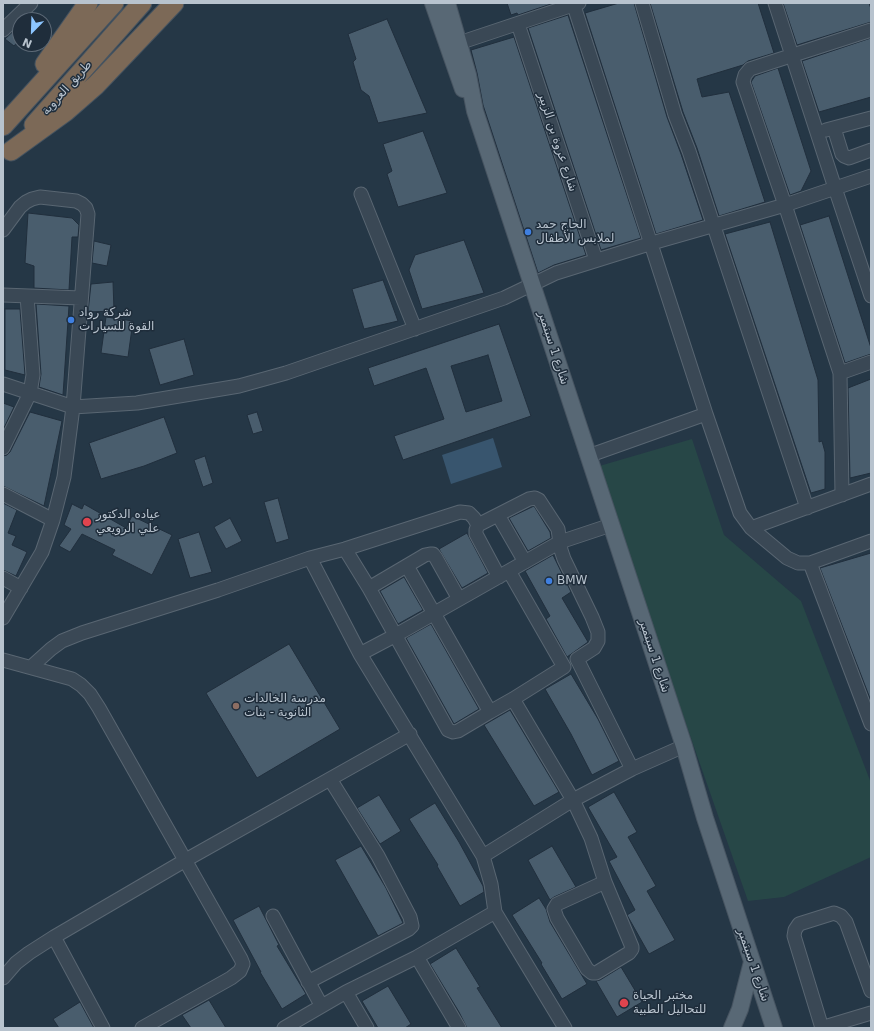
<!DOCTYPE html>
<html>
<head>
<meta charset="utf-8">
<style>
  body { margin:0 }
  #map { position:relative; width:874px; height:1031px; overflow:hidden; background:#253746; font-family:"DejaVu Sans",sans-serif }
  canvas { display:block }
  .frame { position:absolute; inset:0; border:4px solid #b8c3ce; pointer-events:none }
  .north { position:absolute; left:12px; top:12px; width:40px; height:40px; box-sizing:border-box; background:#1f2d3b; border:1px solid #5c6976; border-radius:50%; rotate:203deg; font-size:11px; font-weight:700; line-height:16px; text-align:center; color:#b8c3ce }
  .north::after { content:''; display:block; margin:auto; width:14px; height:18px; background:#8cc5ff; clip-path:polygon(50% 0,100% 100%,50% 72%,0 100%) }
</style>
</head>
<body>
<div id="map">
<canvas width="874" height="1031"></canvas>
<div class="frame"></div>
<div class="north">N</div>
</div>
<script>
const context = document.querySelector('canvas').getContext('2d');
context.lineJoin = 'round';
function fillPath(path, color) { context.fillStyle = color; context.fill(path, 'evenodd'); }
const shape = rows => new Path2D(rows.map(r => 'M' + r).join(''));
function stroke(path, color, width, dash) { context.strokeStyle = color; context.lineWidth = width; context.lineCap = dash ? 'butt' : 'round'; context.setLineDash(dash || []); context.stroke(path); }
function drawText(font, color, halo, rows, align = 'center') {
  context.font = font + ' "DejaVu Sans","Noto Sans Arabic",sans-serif'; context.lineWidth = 3; context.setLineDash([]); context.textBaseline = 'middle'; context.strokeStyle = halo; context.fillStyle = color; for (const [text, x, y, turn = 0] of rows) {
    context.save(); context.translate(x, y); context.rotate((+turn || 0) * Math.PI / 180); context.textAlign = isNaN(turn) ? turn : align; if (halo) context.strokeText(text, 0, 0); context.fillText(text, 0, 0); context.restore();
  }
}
fillPath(shape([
  [692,439,724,535,801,601,871,783,871,857,784,897,748,901,596,467]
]), '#274747');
fillPath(shape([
  [493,438,502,467,451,484,442,455]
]), '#38556e');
const building = shape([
  [507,3,554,3,518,15,517,13,511,15,507,3],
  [619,3,634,3,667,117,681,154,703,220,656,234,585,13,619,3],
  [650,3,758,3,774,53,748,61,743,65,697,79,702,97,729,92,765,202,719,216,697,148,683,112,650,3],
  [783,3,869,3,871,9,871,22,797,45,783,3],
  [568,15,641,238,601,250,528,28,568,15],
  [387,19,427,113,378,123,369,96,361,90,353,62,356,59,348,34,387,19],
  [20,25,20,39,14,46,5,39,20,25],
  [514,37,586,255,554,265,538,273,483,105,477,73,471,50,514,37],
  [871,38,871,97,819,112,802,61,871,38],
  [778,68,811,171,801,191,790,195,751,82,755,76,778,68],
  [423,131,447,193,398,207,387,174,392,171,383,144,423,131],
  [28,213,72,218,79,225,78,237,72,237,69,290,34,288,34,266,25,263,28,213],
  [829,216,871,348,871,354,845,363,800,225,829,216],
  [770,222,818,380,819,442,822,441,825,452,825,489,811,493,725,234,770,222],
  [464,240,484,293,422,309,409,270,415,255,464,240],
  [94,241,111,245,107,266,92,263,94,241],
  [383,280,398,321,364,329,352,289,383,280],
  [113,282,114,311,88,312,91,284,113,282],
  [36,304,69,306,63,395,39,387,41,374,36,304],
  [5,309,20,309,25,375,5,370,5,309],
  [106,317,133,321,128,357,101,353,106,317],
  [499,324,531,416,403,460,394,436,444,419,426,368,374,386,368,368,499,324],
  [488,355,502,401,466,412,451,366,488,355],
  [184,339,194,375,160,385,149,349,184,339],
  [871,379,871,473,850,478,848,388,871,379],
  [3,403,14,407,3,430,3,403],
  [30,412,62,421,44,506,3,486,3,456,7,455,10,452,30,412],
  [257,412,263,431,253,434,247,415,257,412],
  [164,417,177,453,144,466,101,479,89,443,164,417],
  [205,456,213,483,203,487,194,460,205,456],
  [278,498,289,539,276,543,264,502,278,498],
  [3,503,17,510,8,533,16,536,12,545,27,552,16,576,3,570,3,503],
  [72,504,82,509,84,504,126,528,132,516,172,535,152,575,112,555,115,550,82,534,70,552,59,546,71,529,64,525,72,504],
  [534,506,550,532,551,538,528,551,509,518,534,506],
  [230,518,242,541,226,549,214,527,230,518],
  [199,532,212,572,190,578,178,539,199,532],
  [467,533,488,573,462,588,439,549,467,533],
  [871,553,871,701,820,568,871,553],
  [553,555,571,592,562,598,588,642,567,657,546,619,550,616,525,571,553,555],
  [404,577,423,610,398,624,380,591,404,577],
  [431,624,479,709,454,724,406,638,431,624],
  [289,644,340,729,257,778,206,693,289,644],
  [571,674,598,719,619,761,592,775,571,734,545,689,571,674],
  [510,710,559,792,534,806,484,725,510,710],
  [614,792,637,832,628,837,656,886,647,891,675,940,649,954,627,915,635,910,609,861,617,857,588,807,614,792],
  [379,795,401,831,380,844,357,808,379,795],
  [435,803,459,842,483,886,484,892,460,906,437,866,438,865,409,819,435,803],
  [361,846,386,888,403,923,378,936,335,860,361,846],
  [552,846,576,887,554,897,550,900,528,860,552,846],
  [539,898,546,909,550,922,587,984,562,999,541,964,542,963,512,915,539,898],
  [259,906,279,945,277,946,306,994,282,1009,260,972,261,972,233,920,259,906],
  [456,948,480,987,477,988,502,1028,467,1028,459,1012,430,964,456,948],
  [621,967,642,1002,617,1017,596,981,600,980,621,967],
  [388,986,411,1024,405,1028,378,1028,362,1001,388,986],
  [209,1000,226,1028,191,1028,182,1015,209,1000],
  [80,1002,94,1028,59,1028,53,1019,80,1002]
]);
fillPath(building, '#495d6d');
stroke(building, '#212f3d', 1);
const minor = shape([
  [573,3,706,414],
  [642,3,675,115,689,151,807,508],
  [775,3,835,188,871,296],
  [518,24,596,260],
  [3,30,31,3],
  [459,43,579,3],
  [834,128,842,154,844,156,849,158,871,150],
  [826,130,871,118],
  [361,194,415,329],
  [3,230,20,207,26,202,32,199,40,197,76,201,82,204,86,208,88,214,73,407,64,477,53,520,42,552,3,618],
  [3,295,81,298],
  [840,373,871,362],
  [3,384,73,407,137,403,239,386,286,373,504,298,556,273,652,243,785,205,871,176],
  [3,448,30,393,33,375,27,296],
  [588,456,706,414,740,513,751,528,787,558,798,563,810,563,871,724],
  [3,494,53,520],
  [842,495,840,373,785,205,743,82,745,75,750,69,871,30],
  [498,515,525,562],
  [751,528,871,484],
  [345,549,369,588,448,730,453,732,458,731,490,712],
  [310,558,360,654],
  [810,563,871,541],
  [407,566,490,712,513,699,564,667,509,571],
  [499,577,476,534,476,530,478,525,529,499,535,498,539,500,558,529,561,550,564,559,592,617,598,632,598,641,594,648,577,659,632,769],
  [3,578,21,588],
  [369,588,425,555,430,554,433,554,436,558,459,599],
  [3,660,72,679,81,685,90,694,99,708,241,959,243,964,240,971,231,978,142,1028],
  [31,667,51,649,62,641,82,633,218,590,310,558,345,549,460,512,469,513,474,518,478,525],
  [513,699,573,800,591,838,605,882,632,947,632,949,629,953,596,973,592,973,587,969,557,918,554,909,557,904,605,882],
  [483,856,573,800,632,769,684,746],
  [495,912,565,1028],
  [273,916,321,1005],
  [54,937,103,1028],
  [417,957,459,1028],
  [3,978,16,963,29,953,54,937,184,861,410,734],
  [308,982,409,929,412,926,410,917,378,856,330,779],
  [346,992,367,1028],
  [284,1028,346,992,417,957,495,912,491,884,483,856,360,654,396,635,560,542,611,525],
  [821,1028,871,1013],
  [822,1028,794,936,795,930,799,924,834,913,841,916,846,922,871,991]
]);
const major = shape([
  [433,3,463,89],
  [447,3,468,75,475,111,684,746,705,818,774,1028],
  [732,1028,740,1009,752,962]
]);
const highway = shape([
  [45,64,88,3],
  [34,125,142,3],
  [3,126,114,3],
  [11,151,65,112,96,85,174,3]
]);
stroke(minor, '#596672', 15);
stroke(major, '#475461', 18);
stroke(highway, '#455360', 21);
stroke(minor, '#3a4855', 13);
stroke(major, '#586875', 16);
stroke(highway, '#7c6957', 19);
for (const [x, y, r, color] of [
  [528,232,4,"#3f7fe0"],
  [71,320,4,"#3f7fe0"],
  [87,522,5,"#e0444e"],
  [549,581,4,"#3f7fe0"],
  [236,706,4,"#8d6e63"],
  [624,1003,5,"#e0444e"]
]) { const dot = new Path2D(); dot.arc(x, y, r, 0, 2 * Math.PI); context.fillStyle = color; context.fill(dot); stroke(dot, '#1f2d3b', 1.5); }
drawText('12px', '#b8c3ce', '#1f2d3b', [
  ["طريق العروبة",67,88,-48],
  ["شارع عروة بن الزبير",557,142,72],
  ["شارع 1 سبتمبر",553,348,72],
  ["شارع 1 سبتمبر",654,656,72],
  ["شارع 1 سبتمبر",753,965,71]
]);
drawText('12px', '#b8c3ce', '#1f2d3b', [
  ["الحاج حمد",536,225],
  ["لملابس الأطفال",536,239],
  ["شركة رواد",79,313],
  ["القوة للسيارات",79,327],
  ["عياده الدكتور",96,515],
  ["علي الرويعي",96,529],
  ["BMW",557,581],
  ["مدرسة الخالدات",244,699],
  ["الثانوية - بنات",244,713],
  ["مختبر الحياة",633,996],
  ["للتحاليل الطبية",633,1010]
], 'left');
</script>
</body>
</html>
